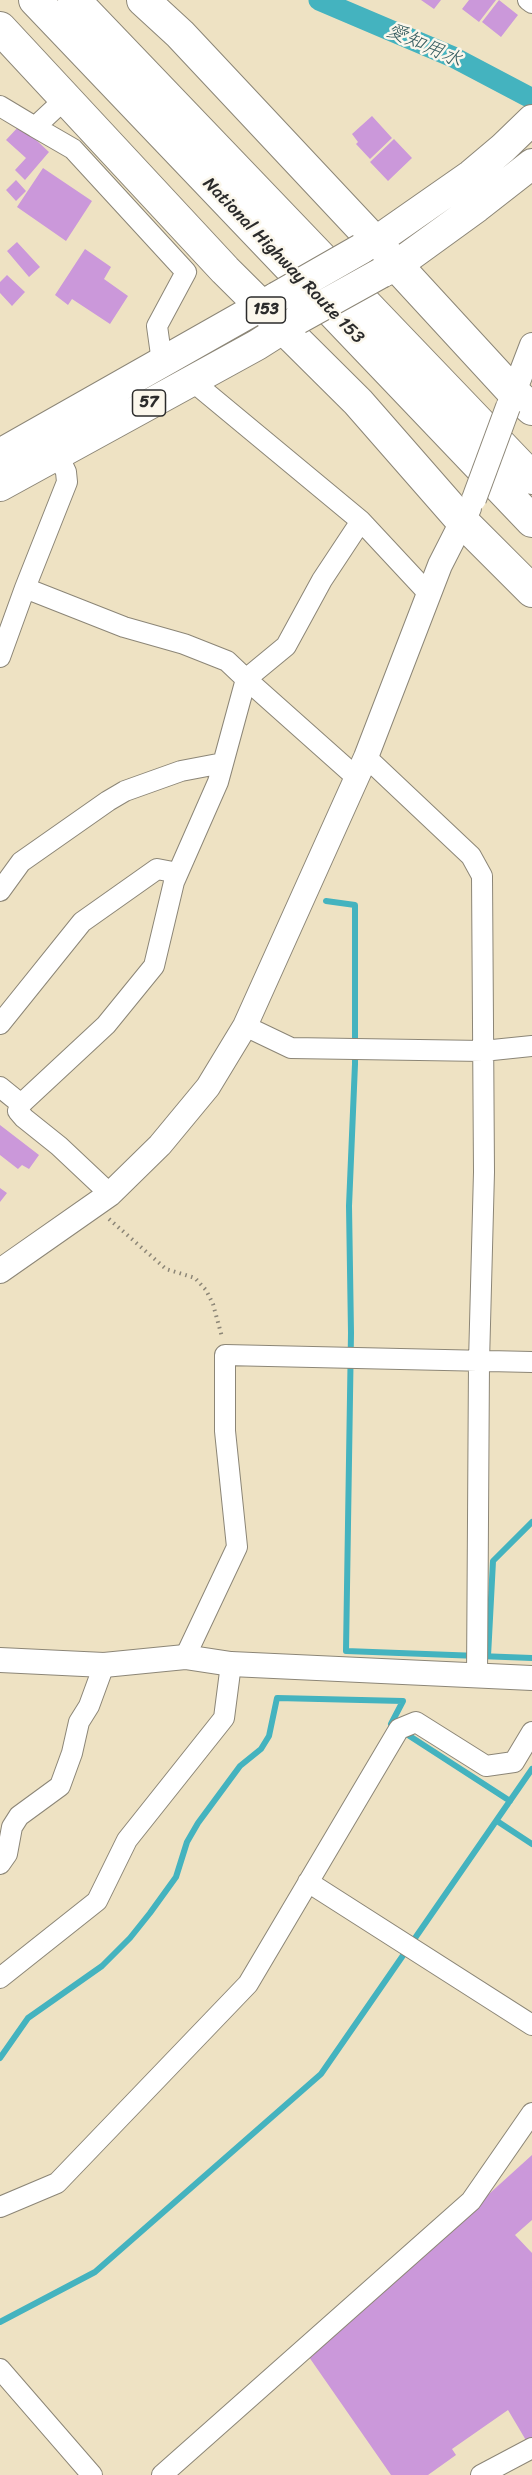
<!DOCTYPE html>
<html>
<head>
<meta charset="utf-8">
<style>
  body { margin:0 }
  canvas { display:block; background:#eee2c3 }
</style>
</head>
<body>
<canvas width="532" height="2475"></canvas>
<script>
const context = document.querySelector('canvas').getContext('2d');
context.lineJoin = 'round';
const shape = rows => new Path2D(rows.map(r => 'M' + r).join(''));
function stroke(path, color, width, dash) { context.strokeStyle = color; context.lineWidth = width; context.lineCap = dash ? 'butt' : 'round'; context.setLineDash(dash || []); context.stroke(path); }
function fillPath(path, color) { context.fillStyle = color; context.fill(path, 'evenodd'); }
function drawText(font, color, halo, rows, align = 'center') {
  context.font = font + ' Sriracha,"Klee One",sans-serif'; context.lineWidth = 5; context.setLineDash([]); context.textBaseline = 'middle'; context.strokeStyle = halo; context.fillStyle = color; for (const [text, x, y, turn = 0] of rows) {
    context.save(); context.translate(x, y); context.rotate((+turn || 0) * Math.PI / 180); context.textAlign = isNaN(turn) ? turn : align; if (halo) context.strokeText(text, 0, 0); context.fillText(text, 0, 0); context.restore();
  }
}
stroke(shape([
  [326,901,355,905,355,1064,349,1206,351,1333,346,1651,532,1658],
  [488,1656,493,1561,532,1522],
  [497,1821,532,1844],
  [0,2058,28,2018,102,1966,130,1938,150,1913,176,1877,187,1842,198,1823,240,1766,261,1749,269,1736,277,1698,403,1701,391,1724,510,1801],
  [0,2322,95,2272,321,2074,532,1769]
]), '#44b3bf', 6);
stroke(shape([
  [319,0,453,57,527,96]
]), '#44b3bf', 21);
fillPath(shape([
  [421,0,441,0,434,9],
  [469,0,496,0,479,22,462,9],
  [499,0,518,15,501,37,482,22],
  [372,116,392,138,370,159,356,144,358,142,352,134],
  [20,125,49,152,25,180,15,170,26,158,6,140],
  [394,139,412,158,388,181,370,162],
  [43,168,92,201,66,241,17,207],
  [16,180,26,191,16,201,6,190],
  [17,242,40,267,29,277,7,251],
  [85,249,111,267,104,279,128,296,110,324,72,299,68,305,55,295],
  [7,275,25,292,12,306,0,293,0,282],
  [0,1125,39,1155,29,1169,22,1165,18,1169,0,1155],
  [0,1188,7,1193,0,1202],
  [532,2155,532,2220,515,2235,532,2253,532,2439,527,2442,508,2410,452,2449,456,2455,428,2475,391,2475,309,2357]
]), '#cb98da');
const minor = shape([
  [528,0,532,3],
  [0,106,35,127,66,98],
  [35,127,73,149,186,272,157,326,162,362],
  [361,521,429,594],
  [25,588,124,627,184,644,227,661,246,679,286,646,322,580,361,521,191,380],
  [0,657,25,588,67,482,66,472,57,453],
  [366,757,471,856,482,876,484,1172,479,1362,477,1677],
  [0,891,21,862,108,801,125,791,181,771,223,763],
  [0,1024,82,922,157,869,178,873],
  [245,1026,291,1048,483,1051,532,1046],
  [0,1087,21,1104,18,1111,24,1118,59,1146,110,1194],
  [21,1104,106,1025,154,966,174,882,218,782,246,679,356,777],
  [185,1657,237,1547,225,1431,225,1355,532,1362],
  [0,1864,7,1854,12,1827,19,1816,60,1786,72,1753,79,1722,89,1706,104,1665],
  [308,1882,532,2025],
  [0,1978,97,1901,127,1840,224,1718,231,1664],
  [0,2207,57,2183,248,1984,399,1729,416,1722,486,1766,514,1762,532,1732],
  [0,2369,92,2475],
  [162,2475,471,2201,532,2113],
  [481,2475,532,2448]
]);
const tertiary = shape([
  [509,405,532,345],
  [0,1271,110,1194,160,1145,208,1087,245,1026,366,757,440,565,469,508],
  [0,1660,104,1665,185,1657,231,1664,532,1678]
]);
const primary = shape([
  [361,249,375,242,471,175,503,148,532,120],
  [381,273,397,265,477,207,532,164],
  [0,454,277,297],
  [0,486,257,345,298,319]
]);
const trunk = shape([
  [35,0,532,521],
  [74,0,532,478],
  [143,0,180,34,375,242,513,392,532,409],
  [0,28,225,270,358,402,463,522,532,591]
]);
stroke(minor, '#8c8677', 22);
stroke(tertiary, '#8c8677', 26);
stroke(primary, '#8c8677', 32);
stroke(trunk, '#8c8677', 34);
stroke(shape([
  [109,1219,166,1269,195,1278,206,1290,213,1304,222,1337]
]), '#8c8677', 4, [1.5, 4.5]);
stroke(minor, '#fff', 20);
stroke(tertiary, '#fff', 24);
stroke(primary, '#fff', 30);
stroke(trunk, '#fff', 32);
const tertiaryBridge = shape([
  [474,499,508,407]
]);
const primaryBridge = shape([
  [277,297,361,249],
  [298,319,381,273]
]);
stroke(tertiaryBridge, '#8c8677', 26, []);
stroke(primaryBridge, '#8c8677', 32, []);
stroke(tertiaryBridge, '#fff', 24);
stroke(primaryBridge, '#fff', 30);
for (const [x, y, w] of [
  [266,310,39],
  [149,403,33]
]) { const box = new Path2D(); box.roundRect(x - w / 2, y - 13, w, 26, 4.5); context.fillStyle = '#fbf7ec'; context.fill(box); stroke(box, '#2b2b2b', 1.5); }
drawText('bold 16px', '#2b2b2b', null, [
  ["153",266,310],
  ["57",149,403]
]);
drawText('18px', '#2b2b2b', '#fbf7ec', [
  ["National Highway Route 153",283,261,46]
]);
drawText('italic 20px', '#345b5f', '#fbf7ec', [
  ["愛知用水",424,46,24]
]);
</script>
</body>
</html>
